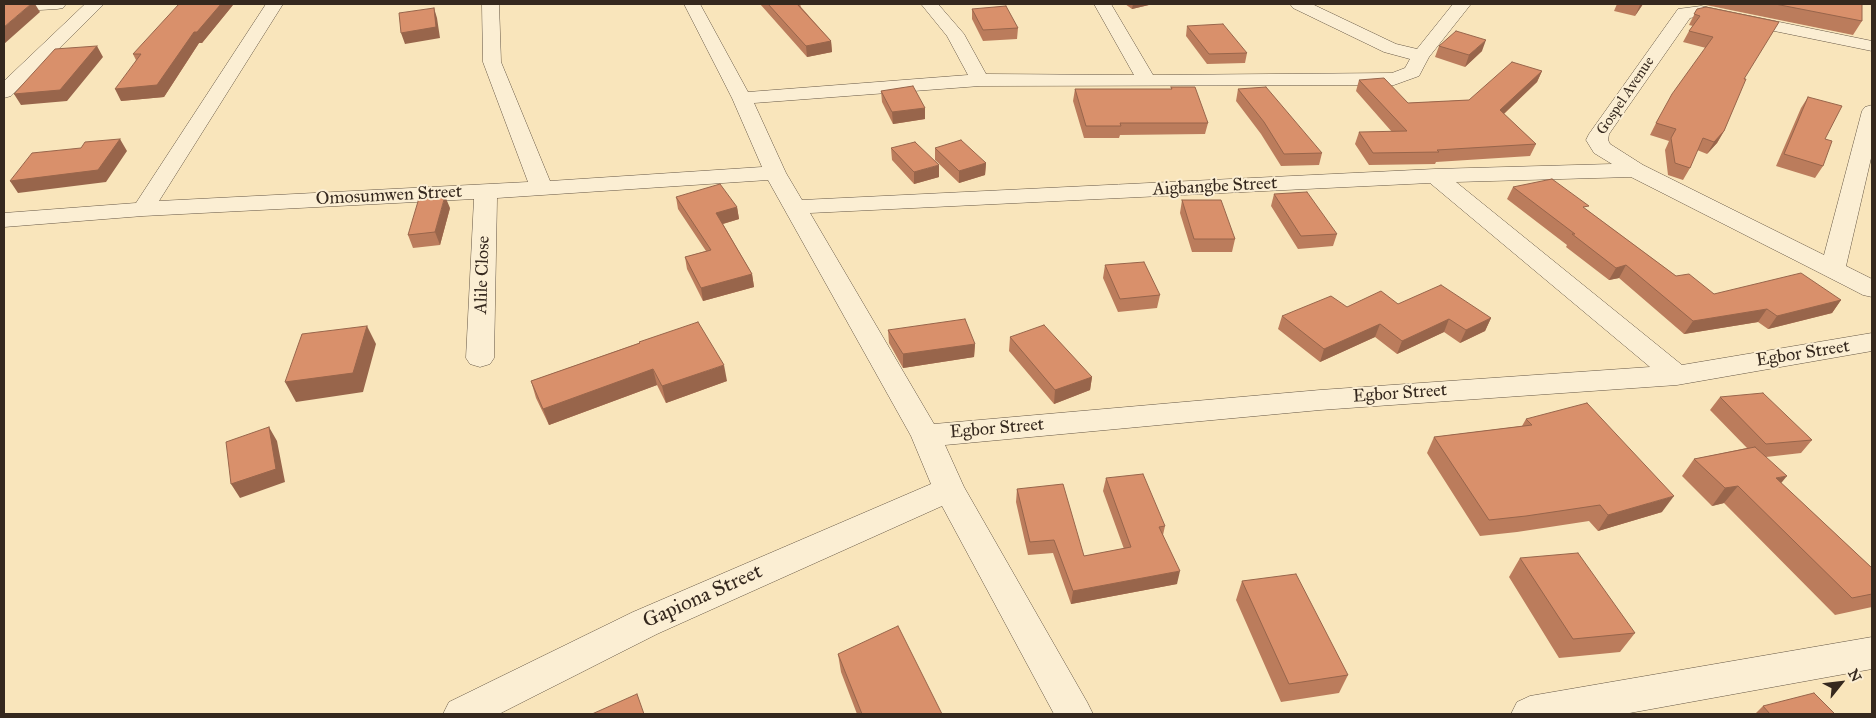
<!DOCTYPE html>
<html>
<head>
<meta charset="utf-8">
<style>
  body { margin:0 }
  #map { position:relative; width:1876px; height:718px; overflow:hidden; background:#f9e5bb; font-family:"IM FELL Great Primer",serif }
  canvas { display:block }
  .frame { position:absolute; inset:0; border:5px solid #35281e; pointer-events:none }
  .north { position:absolute; left:1816px; top:658px; width:50px; height:50px; -webkit-text-stroke:4px #fbeed3; paint-order:stroke; rotate:61deg; font-size:14px; font-weight:700; line-height:20px; text-align:center; color:#35281e }
  .north::after { content:''; display:block; margin:auto; width:18px; height:22px; background:#35281e; clip-path:polygon(50% 0,100% 100%,50% 72%,0 100%) }
</style>
</head>
<body>
<div id="map">
<canvas width="1876" height="718"></canvas>
<div class="frame"></div>
<div class="north">N</div>
</div>
<script>
const context = document.querySelector('canvas').getContext('2d');
context.lineJoin = 'round';
const shape = rows => new Path2D(rows.map(r => 'M' + r).join(''));
function stroke(path, color, width, dash) { context.strokeStyle = color; context.lineWidth = width; context.lineCap = dash ? 'butt' : 'round'; context.setLineDash(dash || []); context.stroke(path); }
function fillPath(path, color) { context.fillStyle = color; context.fill(path, 'evenodd'); }
function drawText(font, color, halo, rows, align = 'center') {
  context.font = font + ' "IM FELL Great Primer",serif'; context.lineWidth = 4; context.setLineDash([]); context.textBaseline = 'middle'; context.strokeStyle = halo; context.fillStyle = color; for (const [text, x, y, turn = 0] of rows) {
    context.save(); context.translate(x, y); context.rotate((+turn || 0) * Math.PI / 180); context.textAlign = isNaN(turn) ? turn : align; if (halo) context.strokeText(text, 0, 0); context.fillText(text, 0, 0); context.restore();
  }
}
const street = shape([
  [4,4,66,4,63,8,57,9,4,12,4,4],
  [85,4,104,4,11,96,4,98,4,81,85,4],
  [266,4,283,4,159,201,528,182,483,62,482,4,499,4,501,62,550,181,762,167,732,98,684,4,700,4,748,92,968,75,947,36,921,4,938,4,964,34,986,74,1134,75,1094,4,1111,4,1153,75,1392,73,1405,68,1410,59,1384,52,1293,8,1290,4,1312,4,1396,44,1417,49,1453,4,1471,4,1429,57,1419,76,1394,85,980,86,754,103,786,173,802,200,1435,169,1612,164,1594,153,1586,140,1589,134,1678,9,1701,6,1872,41,1872,51,1701,16,1690,18,1609,134,1608,140,1610,144,1643,165,1824,255,1862,111,1865,107,1872,105,1872,154,1846,266,1872,279,1872,297,1863,295,1824,275,1631,177,1456,182,1682,365,1872,333,1872,351,1677,385,1320,410,945,445,964,487,1087,702,1093,714,1054,714,942,506,657,634,499,714,443,714,449,702,633,612,931,484,911,436,768,180,497,198,494,358,490,364,480,367,470,364,466,358,474,199,143,216,4,227,4,213,136,203,266,4],
  [1430,183,1650,367,1320,390,934,424,810,213,1430,183],
  [1872,637,1872,669,1624,714,1511,714,1517,702,1530,696,1872,637]
]);
stroke(street, '#665745', 1);
fillPath(street, '#fbeed3');
fillPath(shape([
  [760,4,800,4,801,7,831,41,832,52,807,57],
  [1125,4,1153,4,1132,9],
  [1617,4,1643,4,1635,16,1614,11],
  [1701,4,1862,4,1862,21,1853,35],
  [233,5,202,43,199,43,164,97,121,101,136,60,133,54],
  [972,9,1018,28,1017,39,983,41,972,19],
  [1697,9,1745,79,1724,131,1717,143,1707,154,1697,150,1690,168,1683,180,1668,175,1665,150,1669,141,1650,135,1656,123,1706,48,1683,42,1689,31,1693,26,1689,25],
  [1187,26,1247,53,1245,63,1207,64,1186,36],
  [1439,46,1482,51,1465,67,1435,57],
  [1542,71,1537,82,1504,114,1536,144,1530,156,1436,162,1435,164,1369,165,1355,144,1359,132,1392,132,1356,91,1359,80,1408,103,1469,100],
  [1171,87,1208,123,1205,134,1120,135,1119,138,1084,138,1073,101,1075,89,1171,89],
  [1238,89,1322,153,1319,165,1281,166,1261,134,1236,101],
  [881,91,925,108,925,119,893,124,882,102],
  [1808,97,1825,139,1823,166,1815,178,1776,166,1801,108],
  [891,148,939,177,914,184,892,160],
  [935,148,986,163,985,175,959,183,935,160],
  [1513,187,1587,210,1676,276,1714,294,1841,300,1832,313,1768,329,1758,322,1684,334,1619,278,1609,280,1566,247,1567,245,1507,199],
  [1274,194,1337,234,1333,246,1298,249,1271,206],
  [676,197,737,207,739,219,723,224,752,274,754,287,703,301,687,269,685,257,706,251,678,209],
  [1182,200,1235,239,1232,252,1192,252,1180,213],
  [450,208,440,245,413,248,408,235],
  [1105,265,1160,295,1157,308,1118,312,1103,278],
  [1398,304,1491,318,1485,331,1460,343,1444,332,1397,354,1375,337,1320,362,1278,329,1282,316,1347,307],
  [888,330,975,344,974,357,903,368,889,343],
  [1010,337,1092,377,1090,390,1054,404,1009,351],
  [639,343,727,381,666,403,657,385,549,425,536,398,531,381],
  [1720,397,1812,440,1801,453,1766,457,1781,483,1872,568,1872,607,1835,615,1724,503,1712,506,1682,476,1694,459,1747,448,1710,410],
  [1526,419,1662,512,1598,531,1589,521,1517,532,1480,536,1427,453,1434,437,1522,426],
  [1106,478,1165,526,1163,535,1177,584,1071,604,1053,553,1028,555,1016,502,1017,489,1084,556,1124,549,1103,491],
  [1520,558,1635,633,1620,652,1559,658,1509,577],
  [1242,581,1348,675,1339,693,1281,702,1236,600],
  [838,654,942,714,857,714,841,672],
  [1763,706,1835,714,1755,714]
]), '#bb7c5c');
fillPath(shape([
  [31,4,35,4,40,12,4,44,4,27],
  [221,4,233,4,233,5,202,43,199,43,164,97,121,101,115,89],
  [1133,4,1153,4,1132,9],
  [1640,4,1643,4,1635,16,1640,5],
  [434,8,437,18,440,38,405,44,401,33],
  [1486,40,1482,51,1465,67,1469,55],
  [831,41,832,52,807,57,806,46],
  [97,46,103,57,67,101,21,105,14,94],
  [1542,71,1537,82,1495,122,1500,110],
  [925,108,925,119,893,124,892,112],
  [1724,131,1717,143,1707,154,1714,142],
  [120,139,127,151,106,182,18,193,10,181],
  [986,163,985,175,959,183,959,171],
  [939,165,939,177,914,184,914,172],
  [445,196,450,208,440,245,435,232],
  [737,207,739,219,719,225,716,213],
  [1626,265,1619,278,1609,280,1616,268],
  [752,274,754,287,703,301,701,288],
  [1841,300,1832,313,1768,329,1777,316],
  [1767,309,1758,322,1684,334,1693,321],
  [1491,318,1485,331,1460,343,1466,330],
  [1449,319,1444,332,1397,354,1402,341],
  [1380,324,1375,337,1320,362,1324,349],
  [367,326,376,344,363,392,296,402,285,382],
  [975,344,974,357,903,368,903,354],
  [724,365,727,381,666,403,662,386],
  [653,369,657,385,549,425,543,409],
  [1092,377,1090,390,1054,404,1055,390],
  [269,427,277,441,285,482,240,498,231,484],
  [1787,476,1773,493,1776,478],
  [1738,486,1724,503,1712,506,1725,488],
  [1674,496,1662,512,1598,531,1608,515],
  [1180,571,1177,584,1071,604,1073,591]
]), '#98654b');
const building = shape([
  [4,4,31,4,4,27,4,4],
  [179,4,221,4,197,32,194,32,157,85,115,89,141,54,133,54,179,4],
  [768,4,797,4,831,41,806,46,768,4],
  [1775,4,1862,4,1862,21,1775,4],
  [1006,6,1018,28,983,30,972,9,1006,6],
  [1706,7,1779,22,1744,79,1746,79,1724,131,1714,142,1703,138,1690,168,1675,163,1671,138,1676,129,1656,123,1672,94,1713,37,1689,31,1700,16,1694,14,1697,9,1706,7],
  [434,8,436,27,401,33,399,13,434,8],
  [1223,24,1247,53,1209,54,1187,26,1223,24],
  [1456,31,1486,40,1469,55,1439,46,1456,31],
  [97,46,60,90,14,94,55,49,97,46],
  [1512,62,1542,71,1500,110,1536,144,1437,150,1439,152,1373,153,1359,132,1407,131,1359,80,1384,78,1408,103,1469,100,1512,62],
  [913,86,925,108,892,112,881,91,913,86],
  [1171,87,1195,87,1208,123,1120,123,1121,126,1086,126,1075,89,1172,89,1171,87],
  [1266,87,1322,153,1284,154,1264,122,1238,89,1266,87],
  [1808,97,1842,106,1825,139,1832,141,1823,166,1784,154,1808,97],
  [120,139,98,170,10,181,32,153,81,148,85,142,120,139],
  [961,140,986,163,959,171,935,148,961,140],
  [915,142,939,165,914,172,891,148,915,142],
  [1552,179,1589,206,1583,207,1676,276,1689,274,1714,294,1801,273,1841,300,1777,316,1767,309,1693,321,1626,265,1616,268,1572,234,1575,234,1513,187,1552,179],
  [720,184,737,207,716,213,752,274,701,288,685,257,711,250,676,197,720,184],
  [1307,192,1337,234,1301,236,1274,194,1307,192],
  [445,196,435,232,408,235,419,198,445,196],
  [1182,200,1221,200,1235,239,1194,239,1182,200],
  [1144,262,1160,295,1120,299,1105,265,1144,262],
  [1441,285,1491,318,1466,330,1449,319,1402,341,1380,324,1324,349,1282,316,1331,296,1347,307,1381,291,1398,304,1441,285],
  [965,319,975,344,903,354,888,330,965,319],
  [698,322,724,365,662,386,653,369,543,409,531,381,640,343,639,342,698,322],
  [1044,325,1092,377,1055,390,1010,337,1044,325],
  [367,326,353,373,285,382,302,334,367,326],
  [1763,393,1812,440,1766,444,1720,397,1763,393],
  [1587,403,1674,496,1608,515,1600,505,1526,516,1489,520,1434,437,1532,425,1526,419,1587,403],
  [269,427,276,469,231,484,226,442,269,427],
  [1755,447,1787,476,1776,478,1872,568,1872,594,1852,598,1738,486,1725,488,1694,459,1755,447],
  [1143,474,1165,526,1159,527,1180,571,1073,591,1054,540,1030,542,1017,489,1063,484,1084,556,1131,547,1106,478,1143,474],
  [1578,553,1635,633,1573,639,1520,558,1578,553],
  [1296,574,1348,675,1289,684,1242,581,1296,574],
  [898,626,942,714,862,714,838,654,898,626],
  [1814,693,1835,714,1770,714,1763,706,1814,693],
  [637,694,644,714,592,714,637,694]
]);
fillPath(building, '#d9906b');
stroke(building, '#98654b', 1);
drawText('15px', '#35281e', '#fbeed3', [
  ["Gospel Avenue",1626,96,-56]
]);
drawText('18px', '#35281e', '#fbeed3', [
  ["Aigbangbe Street",1215,187,-3],
  ["Omosumwen Street",389,196,-3],
  ["Alile Close",483,275,-88],
  ["Egbor Street",1803,354,-9],
  ["Egbor Street",1400,394,-4],
  ["Egbor Street",997,429,-5]
]);
drawText('21px', '#35281e', '#fbeed3', [
  ["Gapiona Street",703,597,-24]
]);
</script>
</body>
</html>
